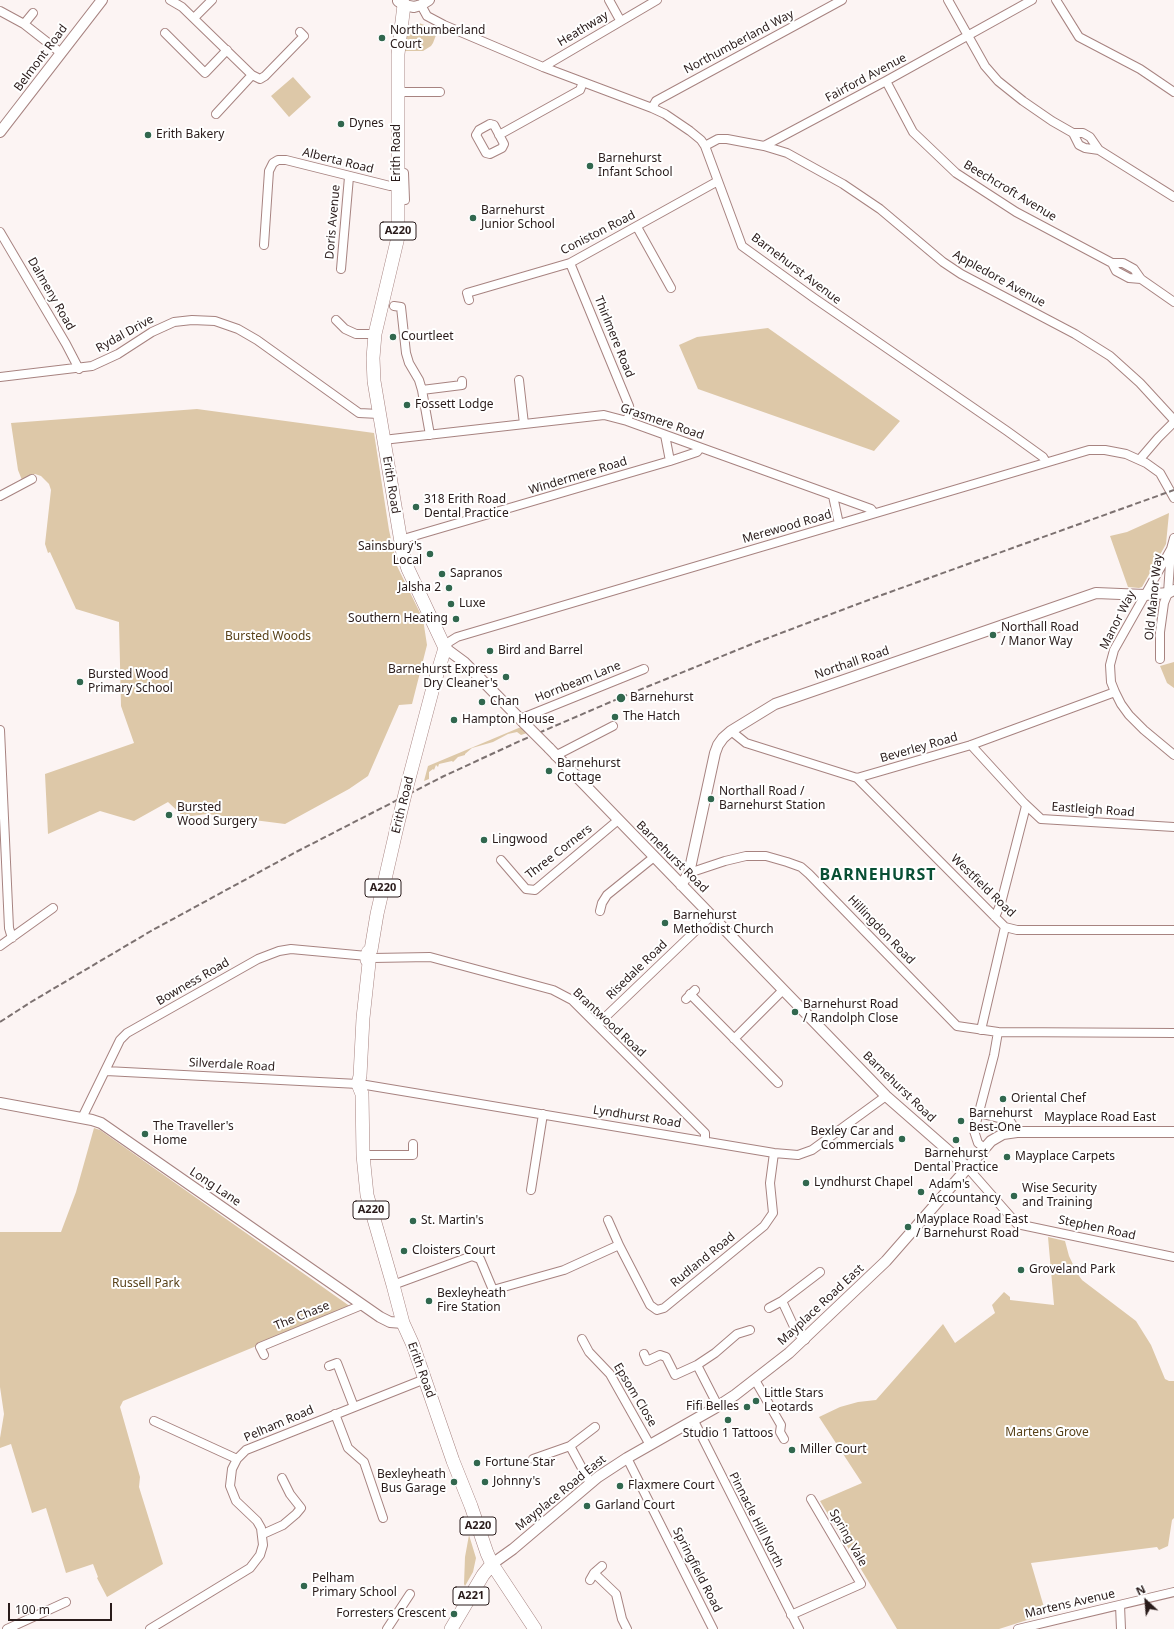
<!DOCTYPE html>
<html>
<head>
<meta charset="utf-8">
<style>
  body { margin:0 }
  #map { position:relative; width:1174px; height:1629px; overflow:hidden; background:#fcf4f3; font-family:"Noto Sans",sans-serif }
  canvas { display:block }
  .north { position:absolute; left:1126px; top:1581px; width:40px; height:40px; -webkit-text-stroke:3px #fff; paint-order:stroke; rotate:334deg; font-size:11px; font-weight:700; line-height:16px; text-align:center; color:#291b1a }
  .north::after { content:''; display:block; margin:auto; width:14px; height:18px; background:#291b1a; clip-path:polygon(50% 0,100% 100%,50% 72%,0 100%) }
  .scale { position:absolute; left:8px; top:1603px; width:104px; height:18px; box-sizing:border-box; border:2px solid #291b1a; border-top:0; padding-left:5px; font-size:12px; line-height:14px; white-space:nowrap; color:#291b1a; -webkit-text-stroke:3px #fff; paint-order:stroke }
</style>
</head>
<body>
<div id="map">
<canvas width="1174" height="1629"></canvas>
<div class="north">N</div>
<div class="scale">100 m</div>
</div>
<script>
const context = document.querySelector('canvas').getContext('2d');
context.lineJoin = 'round';
function fillPath(path, color) { context.fillStyle = color; context.fill(path, 'evenodd'); }
const shape = rows => new Path2D(rows.map(r => 'M' + r).join(''));
function stroke(path, color, width, dash) { context.strokeStyle = color; context.lineWidth = width; context.lineCap = dash ? 'butt' : 'round'; context.setLineDash(dash || []); context.stroke(path); }
function drawText(font, color, halo, rows, align = 'center') {
  context.font = font + ' "Noto Sans",sans-serif'; context.lineWidth = 4; context.setLineDash([]); context.textBaseline = 'middle'; context.strokeStyle = halo; context.fillStyle = color; for (const [text, x, y, turn = 0] of rows) {
    context.save(); context.translate(x, y); context.rotate((+turn || 0) * Math.PI / 180); context.textAlign = isNaN(turn) ? turn : align; if (halo) context.strokeText(text, 0, 0); context.fillText(text, 0, 0); context.restore();
  }
}
fillPath(shape([
  [419,23,438,30,433,43,431,46,423,51,404,51,406,31,409,28,411,31,420,26],
  [293,77,311,97,289,117,271,96],
  [768,328,900,421,874,451,698,389,679,345,697,337],
  [197,409,374,433,389,530,397,566,423,619,427,645,412,704,399,705,368,776,349,789,285,824,207,814,184,817,168,802,134,821,100,811,48,834,45,774,134,743,121,706,119,622,76,609,50,552,48,553,45,544,51,490,49,484,41,476,35,474,22,480,18,470,11,423],
  [1169,513,1166,544,1142,587,1139,588,1128,587,1110,536,1127,532],
  [1174,662,1174,688,1167,683,1160,666],
  [521,727,527,733,521,735,517,732,508,734,493,742,472,748,465,754,465,755,458,757,453,762,452,761,439,764,438,767,436,765,434,770,433,769,429,772,429,779,424,781,428,766],
  [94,1128,100,1130,351,1307,123,1401,120,1407,140,1477,139,1487,163,1564,107,1597,97,1578,98,1577,93,1564,66,1573,46,1508,32,1513,11,1444,0,1448,0,1438,4,1414,0,1387,0,1232,61,1232,76,1192],
  [1048,1237,1065,1241,1069,1256,1077,1273,1082,1280,1136,1321,1151,1345,1165,1379,1169,1381,1174,1381,1174,1518,1172,1520,1168,1546,1159,1550,1157,1547,1031,1563,1046,1614,999,1629,897,1629,820,1501,862,1483,819,1417,840,1407,858,1402,876,1400,943,1324,955,1343,995,1313,992,1305,1004,1292,1010,1297,1010,1300,1054,1305],
  [469,1535,476,1558,473,1572,465,1586,464,1584,465,1557]
]), '#ddc8a8');
const minor = shape([
  [170,0,182,7,252,75,216,114],
  [609,0,620,20],
  [948,0,985,66,998,81,1023,101,1052,121,1073,133,1083,133,1090,137,1099,150],
  [1056,0,1079,37,1140,69,1174,92],
  [421,5,427,16,444,25,543,67,652,108,665,114,690,131,701,140,705,146,742,246,814,298,1007,431,1043,457,1046,462],
  [0,11,24,24,61,53],
  [194,18,212,0],
  [24,24,33,13],
  [165,33,205,73,227,50],
  [543,67,657,0],
  [252,75,260,79,265,76,304,36,300,32],
  [886,81,913,132,956,173,1016,212,1112,263,1123,263,1134,269,1141,279,1174,302],
  [398,92,440,92],
  [652,108,656,101,842,0],
  [490,124,494,125,504,144,502,148,490,154,486,153,476,135,479,130,490,124],
  [1073,133,1079,145,1085,148,1099,150,1174,197],
  [499,135,580,90,583,82],
  [705,146,718,139,727,139,764,146,886,81,1032,0],
  [764,146,787,153,843,184,880,209,943,262,961,274,1075,334,1110,356,1140,383,1174,420],
  [404,173,405,200],
  [637,227,671,288],
  [0,232,66,344,79,369],
  [264,245,269,171,273,163,278,160,286,160,390,186,397,186],
  [570,263,629,406,630,412,627,421],
  [1112,263,1116,271,1129,278,1141,279],
  [341,269,349,177],
  [469,300,467,293,570,263,718,181],
  [394,306,401,307,406,353,409,363,419,380,422,390,430,435],
  [336,320,345,329,356,334,375,334],
  [0,377,92,366,118,354,152,332,174,322,192,320,215,321,238,329,257,340,359,413,379,414],
  [519,380,524,424],
  [422,390,462,385,462,381],
  [665,435,670,461],
  [383,440,604,415,627,421,871,509,874,513],
  [1140,459,1158,438,1174,422],
  [0,496,32,479],
  [833,496,839,524],
  [400,540,670,461,697,452,700,448],
  [1171,549,1114,650,1110,665,1111,682,1115,692,1121,704,1129,715,1144,730,1174,755],
  [445,648,449,642,457,637,1089,450,1105,450,1126,454,1146,463,1160,473,1174,498],
  [1160,659,1160,632,1164,603,1168,593,1171,549,1174,538],
  [520,719,644,669],
  [0,730,9,928,12,938],
  [731,731,746,743,857,778,971,745,1115,692],
  [971,745,1024,803,1041,819,1174,827],
  [555,756,613,726],
  [857,778,1005,927,1017,930,1174,930],
  [501,860,526,889,535,890,617,821],
  [689,873,725,861,746,856,766,856,787,862,801,867,809,874,957,1026,998,1032,1174,1033],
  [600,911,602,903,607,895,654,857],
  [995,917,1001,903,1026,806],
  [0,946,53,908],
  [373,958,430,957,553,990,572,1000,705,1133,705,1141],
  [690,994,778,1083],
  [686,999,695,990],
  [597,1025,711,916],
  [981,1030,1005,927],
  [734,1039,783,990],
  [106,1071,358,1084],
  [366,1085,774,1153,798,1155,812,1150,886,1096],
  [979,1113,1010,1121,1017,1132],
  [82,1118,120,1040,127,1033,258,959,279,951,291,949,367,956],
  [984,1148,978,1143,974,1131,994,1055,998,1032],
  [363,1155,413,1155,413,1144],
  [967,1167,1017,1224,1174,1257],
  [531,1190,543,1114],
  [608,1220,619,1245],
  [393,1285,472,1256,480,1259,493,1290,564,1270,619,1245,650,1305,657,1310,664,1308,764,1226,773,1213,770,1183,774,1153],
  [782,1301,796,1331,805,1340],
  [769,1308,782,1301,820,1272],
  [582,1339,589,1352,610,1374,650,1445],
  [644,1354,647,1361,660,1355,666,1357,675,1375,697,1365,715,1353,737,1334,750,1330],
  [264,1355,260,1347,362,1305],
  [697,1365,718,1406],
  [329,1366,337,1363,354,1407],
  [755,1380,781,1425,780,1432,784,1439],
  [335,1414,348,1448,364,1462,383,1518],
  [154,1421,237,1459],
  [694,1421,799,1629],
  [570,1446,595,1427],
  [627,1458,713,1629],
  [533,1459,570,1446,590,1483],
  [263,1534,283,1525,296,1514,301,1508,290,1494,282,1478],
  [594,1573,602,1566],
  [590,1580,594,1573,616,1594,622,1619,627,1629],
  [1120,1605,1121,1629],
  [791,1615,861,1584,811,1499],
  [7,1629,66,1602],
  [150,1629,250,1568,260,1555,263,1545,261,1528,257,1521,236,1501,230,1486,232,1469,237,1459,246,1450,425,1379],
  [387,1629,410,1594],
  [1018,1629,1174,1592]
]);
const tertiary = shape([
  [398,1,404,5,414,7,421,5,429,0],
  [0,132,102,0],
  [445,648,464,662,525,724],
  [549,748,886,1096,967,1167],
  [681,885,689,873,715,753,718,745,723,738,731,731,775,704,1096,593,1145,595,1168,593,1174,590],
  [0,1103,92,1120,101,1123,380,1317,390,1322,403,1323],
  [492,1564,513,1549,598,1477,627,1458,715,1408,735,1395,789,1353,886,1261,991,1141,1003,1134,1017,1132,1174,1132]
]);
const primary = shape([
  [401,0,404,5,398,54,398,237,375,334,373,358,374,381,403,554,408,569,445,648,434,684,407,786],
  [397,827,377,914,371,950,368,952,367,960,369,963,363,1018,360,1076,358,1084,362,1094,363,1155,367,1195,393,1285,403,1323,413,1345,453,1461,471,1506,487,1553,492,1564,535,1629],
  [451,1629,483,1575,492,1564]
]);
stroke(minor, '#a78380', 10);
stroke(tertiary, '#a78380', 12);
stroke(primary, '#a78380', 14);
stroke(minor, '#fff', 8);
stroke(tertiary, '#fff', 10);
stroke(primary, '#fff', 13);
stroke(shape([
  [0,1022,31,1002,151,931,296,852,444,776,520,741,622,697,752,644,879,596,1174,490]
]), '#7c7170', 2, [6, 3]);
const tertiaryBridge = shape([
  [525,724,549,748]
]);
const primaryBridge = shape([
  [397,827,407,786]
]);
stroke(tertiaryBridge, '#a78380', 12, []);
stroke(primaryBridge, '#a78380', 14, []);
stroke(tertiaryBridge, '#fff', 10);
stroke(primaryBridge, '#fff', 13);
for (const [x, y, r, color] of [
  [382,38,4,"#31674e"],
  [341,124,4,"#31674e"],
  [148,135,4,"#31674e"],
  [590,166,4,"#31674e"],
  [473,218,4,"#31674e"],
  [393,337,4,"#31674e"],
  [407,405,4,"#31674e"],
  [416,507,4,"#31674e"],
  [430,554,4,"#31674e"],
  [442,574,4,"#31674e"],
  [449,588,4,"#31674e"],
  [451,604,4,"#31674e"],
  [456,619,4,"#31674e"],
  [993,635,4,"#31674e"],
  [490,651,4,"#31674e"],
  [506,677,4,"#31674e"],
  [80,682,4,"#31674e"],
  [621,698,5,"#31674e"],
  [482,702,4,"#31674e"],
  [615,717,4,"#31674e"],
  [454,720,4,"#31674e"],
  [549,771,4,"#31674e"],
  [711,799,4,"#31674e"],
  [169,815,4,"#31674e"],
  [484,840,4,"#31674e"],
  [665,923,4,"#31674e"],
  [795,1012,4,"#31674e"],
  [1003,1099,4,"#31674e"],
  [961,1121,4,"#31674e"],
  [145,1134,4,"#31674e"],
  [902,1139,4,"#31674e"],
  [956,1140,4,"#31674e"],
  [1007,1157,4,"#31674e"],
  [806,1183,4,"#31674e"],
  [921,1192,4,"#31674e"],
  [1014,1196,4,"#31674e"],
  [413,1221,4,"#31674e"],
  [908,1227,4,"#31674e"],
  [404,1251,4,"#31674e"],
  [1021,1270,4,"#31674e"],
  [429,1301,4,"#31674e"],
  [756,1401,4,"#31674e"],
  [747,1407,4,"#31674e"],
  [728,1420,4,"#31674e"],
  [792,1450,4,"#31674e"],
  [477,1463,4,"#31674e"],
  [454,1482,4,"#31674e"],
  [485,1482,4,"#31674e"],
  [620,1486,4,"#31674e"],
  [587,1506,4,"#31674e"],
  [304,1586,4,"#31674e"],
  [454,1614,4,"#31674e"]
]) { const dot = new Path2D(); dot.arc(x, y, r, 0, 2 * Math.PI); context.fillStyle = color; context.fill(dot); stroke(dot, '#fff', 1.5); }
for (const [x, y, w] of [
  [398,231,36],
  [383,888,36],
  [371,1210,36],
  [478,1526,36],
  [471,1596,36]
]) { const box = new Path2D(); box.roundRect(x - w / 2, y - 9, w, 18, 3); context.fillStyle = '#fff'; context.fill(box); stroke(box, '#291b1a', 1); }
drawText('bold 11px', '#291b1a', null, [
  ["A220",398,231],
  ["A220",383,888],
  ["A220",371,1210],
  ["A220",478,1526],
  ["A221",471,1596]
]);
drawText('12px', '#291b1a', '#fff', [
  ["Heathway",583,29,-31],
  ["Northumberland Way",739,42,-28],
  ["Belmont Road",41,58,-53],
  ["Fairford Avenue",866,78,-28],
  ["Erith Road",397,153,-90],
  ["Alberta Road",338,161,14],
  ["Beechcroft Avenue",1010,191,31],
  ["Doris Avenue",333,222,-85],
  ["Coniston Road",598,233,-27],
  ["Barnehurst Avenue",796,269,37],
  ["Appledore Avenue",999,279,29],
  ["Dalmeny Road",51,294,60],
  ["Rydal Drive",125,334,-29],
  ["Thirlmere Road",614,337,68],
  ["Grasmere Road",662,422,19],
  ["Windermere Road",578,476,-17],
  ["Erith Road",391,485,81],
  ["Merewood Road",787,527,-16],
  ["Old Manor Way",1154,597,-84],
  ["Manor Way",1118,620,-63],
  ["Northall Road",852,663,-19],
  ["Hornbeam Lane",578,682,-22],
  ["Beverley Road",919,748,-16],
  ["Erith Road",403,805,-76],
  ["Eastleigh Road",1093,810,4],
  ["Three Corners",559,852,-38],
  ["Barnehurst Road",672,857,45],
  ["Westfield Road",983,886,44],
  ["Hillingdon Road",881,930,46],
  ["Risedale Road",637,970,-44],
  ["Bowness Road",193,982,-30],
  ["Brantwood Road",609,1023,43],
  ["Silverdale Road",232,1065,3],
  ["Barnehurst Road",899,1087,44],
  ["Lyndhurst Road",637,1117,9],
  ["Mayplace Road East",1100,1118],
  ["Long Lane",215,1187,34],
  ["Stephen Road",1097,1228,12],
  ["Rudland Road",703,1260,-39],
  ["Mayplace Road East",821,1305,-43],
  ["The Chase",302,1316,-22],
  ["Erith Road",421,1370,70],
  ["Epsom Close",635,1395,59],
  ["Pelham Road",279,1424,-23],
  ["Mayplace Road East",561,1493,-39],
  ["Pinnacle Hill North",756,1520,63],
  ["Spring Vale",848,1538,60],
  ["Springfield Road",697,1570,63],
  ["Martens Avenue",1070,1604,-13]
]);
drawText('12px', '#291b1a', '#fff', [
  ["Northumberland",390,31],
  ["Court",390,45],
  ["Dynes",349,124],
  ["Erith Bakery",156,135],
  ["Barnehurst",598,159],
  ["Infant School",598,173],
  ["Barnehurst",481,211],
  ["Junior School",481,225],
  ["Courtleet",401,337],
  ["Fossett Lodge",415,405],
  ["318 Erith Road",424,500],
  ["Dental Practice",424,514],
  ["Sainsbury's",422,547,"right"],
  ["Local",422,561,"right"],
  ["Sapranos",450,574],
  ["Jalsha 2",441,588,"right"],
  ["Luxe",459,604],
  ["Southern Heating",448,619,"right"],
  ["Northall Road",1001,628],
  ["/ Manor Way",1001,642],
  ["Bird and Barrel",498,651],
  ["Barnehurst Express",498,670,"right"],
  ["Dry Cleaner's",498,684,"right"],
  ["Bursted Wood",88,675],
  ["Primary School",88,689],
  ["Barnehurst",630,698],
  ["Chan",490,702],
  ["The Hatch",623,717],
  ["Hampton House",462,720],
  ["Barnehurst",557,764],
  ["Cottage",557,778],
  ["Northall Road /",719,792],
  ["Barnehurst Station",719,806],
  ["Bursted",177,808],
  ["Wood Surgery",177,822],
  ["Lingwood",492,840],
  ["Barnehurst",673,916],
  ["Methodist Church",673,930],
  ["Barnehurst Road",803,1005],
  ["/ Randolph Close",803,1019],
  ["Oriental Chef",1011,1099],
  ["Barnehurst",969,1114],
  ["Best-One",969,1128],
  ["The Traveller's",153,1127],
  ["Home",153,1141],
  ["Bexley Car and",894,1132,"right"],
  ["Commercials",894,1146,"right"],
  ["Barnehurst",956,1154,"center"],
  ["Dental Practice",956,1168,"center"],
  ["Mayplace Carpets",1015,1157],
  ["Lyndhurst Chapel",814,1183],
  ["Adam's",929,1185],
  ["Accountancy",929,1199],
  ["Wise Security",1022,1189],
  ["and Training",1022,1203],
  ["Mayplace Road East",916,1220],
  ["/ Barnehurst Road",916,1234],
  ["St. Martin's",421,1221],
  ["Cloisters Court",412,1251],
  ["Groveland Park",1029,1270],
  ["Bexleyheath",437,1294],
  ["Fire Station",437,1308],
  ["Little Stars",764,1394],
  ["Leotards",764,1408],
  ["Fifi Belles",739,1407,"right"],
  ["Studio 1 Tattoos",728,1434,"center"],
  ["Miller Court",800,1450],
  ["Fortune Star",485,1463],
  ["Bexleyheath",446,1475,"right"],
  ["Bus Garage",446,1489,"right"],
  ["Johnny's",493,1482],
  ["Flaxmere Court",628,1486],
  ["Garland Court",595,1506],
  ["Pelham",312,1579],
  ["Primary School",312,1593],
  ["Forresters Crescent",446,1614,"right"]
], 'left');
drawText('12px', '#584118', '#fff', [
  ["Bursted Woods",268,637],
  ["Russell Park",146,1284],
  ["Martens Grove",1047,1433]
]);
context.letterSpacing = '1px';
drawText('bold 16px', '#084f34', '#fff', [
  ["BARNEHURST",878,875]
]);
context.letterSpacing = '0px';
</script>
</body>
</html>
